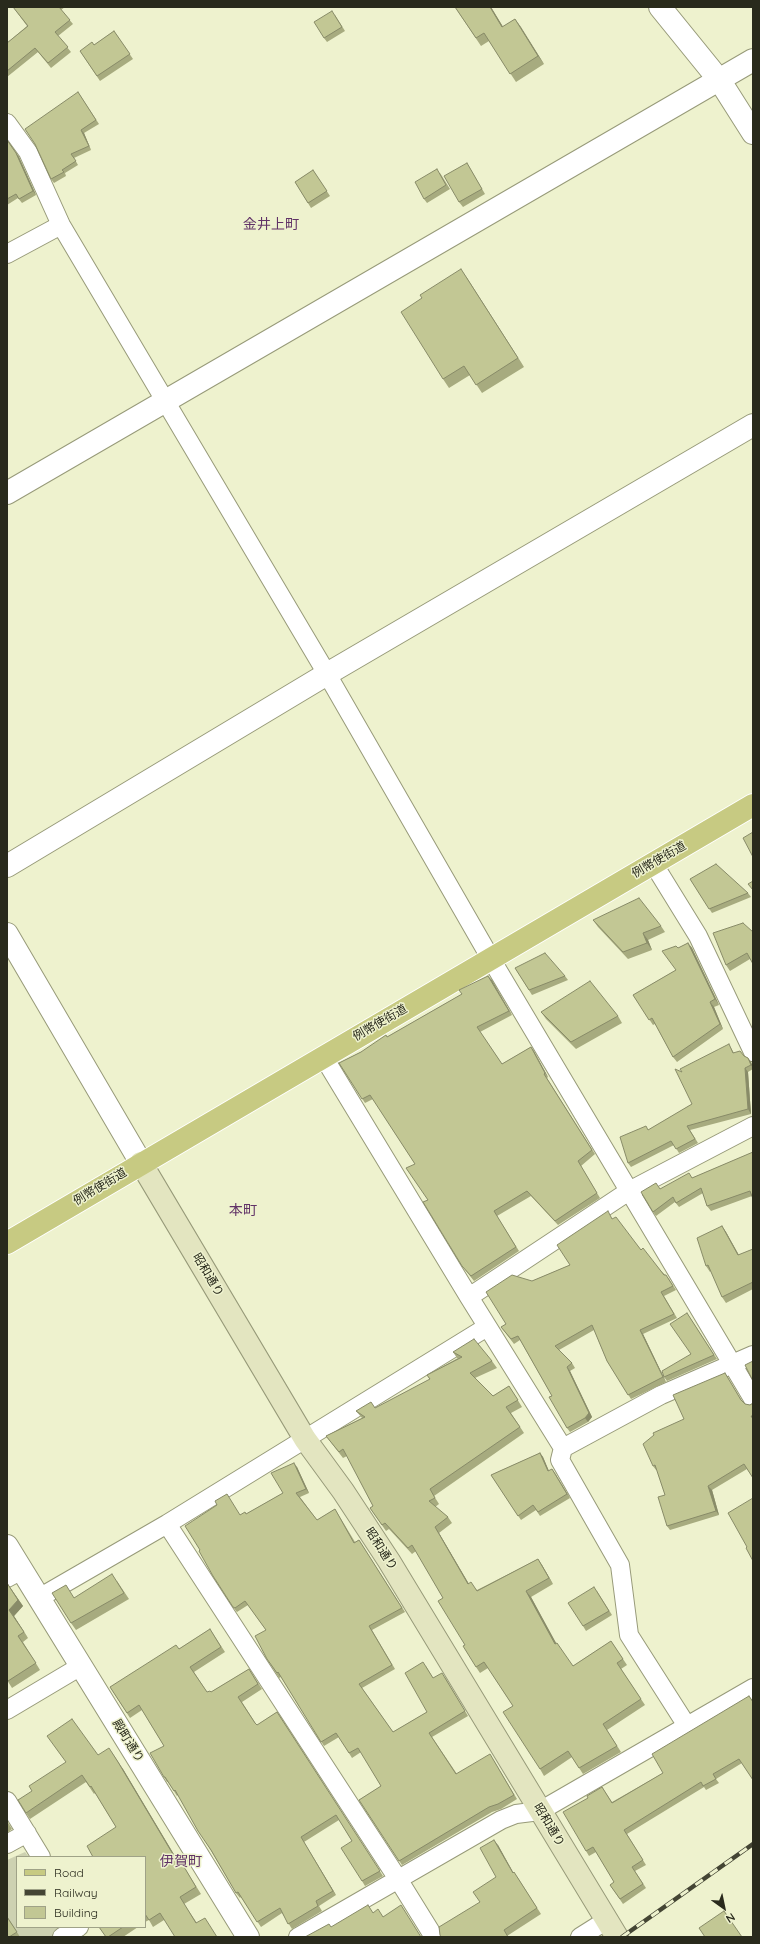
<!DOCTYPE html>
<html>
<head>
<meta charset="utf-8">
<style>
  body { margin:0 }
  #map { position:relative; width:760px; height:1944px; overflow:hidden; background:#eef2ce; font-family:Quicksand,sans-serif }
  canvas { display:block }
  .frame { position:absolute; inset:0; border:8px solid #292a1c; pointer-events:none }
  .legend { position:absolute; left:16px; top:1856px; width:130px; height:72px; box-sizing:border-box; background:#eef2ce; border:1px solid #9fa287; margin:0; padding:5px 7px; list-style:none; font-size:12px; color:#292a1c }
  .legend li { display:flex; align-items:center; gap:8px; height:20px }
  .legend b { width:20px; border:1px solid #9fa287 }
  .north { position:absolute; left:704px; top:1888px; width:40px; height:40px; -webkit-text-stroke:3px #eef2ce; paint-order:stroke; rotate:147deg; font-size:11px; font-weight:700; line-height:16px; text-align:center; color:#292a1c }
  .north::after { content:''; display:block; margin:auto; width:14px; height:18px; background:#292a1c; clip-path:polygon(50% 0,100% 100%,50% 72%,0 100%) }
</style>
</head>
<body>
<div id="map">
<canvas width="760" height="1944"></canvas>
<div class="frame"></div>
<ul class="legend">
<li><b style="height:5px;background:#c7ca82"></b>Road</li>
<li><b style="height:5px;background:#444534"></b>Railway</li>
<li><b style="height:11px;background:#c2c794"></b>Building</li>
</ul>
<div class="north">N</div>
</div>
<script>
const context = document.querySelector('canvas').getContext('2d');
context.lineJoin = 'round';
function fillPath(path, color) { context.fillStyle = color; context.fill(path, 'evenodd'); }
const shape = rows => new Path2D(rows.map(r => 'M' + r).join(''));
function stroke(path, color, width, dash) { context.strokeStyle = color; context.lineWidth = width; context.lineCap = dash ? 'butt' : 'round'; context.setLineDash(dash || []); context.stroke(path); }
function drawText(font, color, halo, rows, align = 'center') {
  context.font = font + ' Quicksand,"Noto Sans JP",sans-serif'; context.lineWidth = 3; context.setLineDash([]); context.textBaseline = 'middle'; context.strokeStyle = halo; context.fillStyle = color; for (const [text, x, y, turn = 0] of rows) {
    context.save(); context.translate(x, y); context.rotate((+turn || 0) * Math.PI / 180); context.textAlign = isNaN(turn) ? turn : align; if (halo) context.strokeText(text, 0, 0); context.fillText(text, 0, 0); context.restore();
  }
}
fillPath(shape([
  [25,1852,29,1857,17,1857,17,1927,73,1927,56,1937,7,1937,7,1860]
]), '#cdd1b1');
const minor = shape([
  [7,123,28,152,61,225,327,674,491,959,753,1399],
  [7,254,61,225],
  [653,863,698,936,753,1052],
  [323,1056,469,1297,563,1448],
  [469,1297,629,1191,753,1126],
  [167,1524,398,1879,434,1937],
  [7,1578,22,1570],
  [39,1598,167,1524,487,1327],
  [7,1710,81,1666],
  [687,1726,629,1635,620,1565,560,1460,563,1448,661,1395,753,1355],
  [7,1801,41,1857],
  [7,1844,27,1833],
  [62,1937,79,1927],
  [298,1937,501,1820,516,1814,540,1811,753,1688],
  [580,1937,607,1920]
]);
const tertiary = shape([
  [660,7,720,81,753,133],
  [7,493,753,60],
  [7,866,327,674,753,425],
  [7,934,141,1163],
  [7,1546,248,1937]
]);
const secondary = shape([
  [141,1163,305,1439,343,1491,389,1561,617,1937]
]);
const primary = shape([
  [7,1243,753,805]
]);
stroke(minor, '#979a79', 20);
stroke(tertiary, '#979a79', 24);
stroke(secondary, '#979a79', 24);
stroke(primary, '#fff', 24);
stroke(minor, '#fff', 18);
stroke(tertiary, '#fff', 22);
stroke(secondary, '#e3e5c0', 22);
stroke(primary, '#c7ca82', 22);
const rail = shape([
  [622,1937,753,1844]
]);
stroke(rail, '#444534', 4.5);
stroke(rail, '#eef2ce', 3, [9]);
fillPath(shape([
  [13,7,65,7,61,10,73,24,58,36,71,52,51,68,38,52,7,77,7,43,27,26],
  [455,7,491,7,503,27,515,19,544,64,516,82,489,41,481,46],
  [335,15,345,31,327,42,324,38],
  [114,31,133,59,100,81,80,51,94,45],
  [78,92,99,124,84,133,91,150,74,158,78,165,65,173,66,176,54,183,51,179],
  [7,140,19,157,36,195,22,203,18,198,7,205],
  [467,163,485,194,463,207,459,202],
  [313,170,330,196,311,208,295,182],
  [440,173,450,189,427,203,424,199],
  [467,278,524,367,482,393,470,375,449,388,443,379],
  [690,879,748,893,751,897,712,913],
  [593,920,661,926,665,932,648,940,652,950,628,959,598,927],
  [753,932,750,959,730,971,726,965],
  [688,943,692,948,719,1005,714,1007,723,1029,677,1062,673,1057,655,1024,653,1025,633,995,676,970,678,948],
  [515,968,565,976,568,980,532,995],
  [488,976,512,1015,480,1032,502,1064,531,1047,548,1077,547,1078,595,1154,581,1166,600,1198,558,1225,531,1196,497,1216,519,1251,474,1281,462,1266,428,1200,415,1164,373,1099,365,1103,339,1063,361,1052,462,994],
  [541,1012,618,1016,622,1023,576,1049,546,1019],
  [731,1048,734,1053,748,1058,751,1062,753,1067,753,1069,748,1072,751,1114,690,1130,698,1143,679,1153,674,1145,631,1167,628,1163,649,1130,692,1104,682,1072],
  [749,1154,752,1196,711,1211,707,1206,703,1193,679,1207,675,1202,656,1216,653,1212,660,1189,692,1178],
  [613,1219,641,1250,669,1279,676,1290,664,1296,677,1318,643,1334,666,1382,631,1399,607,1361,594,1330,559,1350,572,1363,575,1368,570,1371,592,1417,588,1422,570,1432,567,1428,552,1396,520,1340,514,1344,501,1327,506,1324,532,1281,570,1265],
  [722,1226,726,1232,739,1255,753,1249,753,1289,726,1303,722,1297,711,1271,710,1272,706,1266],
  [687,1313,717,1359,667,1381,664,1377,691,1354],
  [453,1352,492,1361,497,1368,475,1378,493,1396,509,1386,522,1407,511,1413,524,1433,434,1496,439,1504,435,1507,448,1517,452,1523,439,1533,469,1584,477,1590,538,1559,542,1565,553,1584,531,1597,556,1644,573,1666,611,1641,627,1665,621,1669,645,1705,607,1730,621,1752,583,1774,572,1757,544,1776,540,1769,513,1706,488,1668,480,1673,476,1667,443,1598,416,1551,412,1554,389,1529,386,1531,370,1508,373,1506,347,1456,343,1458,326,1436,362,1418,356,1411,375,1408,430,1380,427,1375,458,1358,457,1358],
  [725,1373,742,1401,745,1404,750,1405,753,1403,753,1478,747,1469,712,1490,719,1515,670,1530,667,1526,665,1495,657,1470,656,1470,653,1466,684,1419],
  [540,1453,543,1457,549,1471,552,1469,570,1498,540,1516,536,1510,521,1520,491,1475],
  [297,1467,309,1493,300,1497,317,1520,335,1509,355,1542,359,1540,405,1612,372,1630,395,1669,362,1688,393,1732,427,1712,426,1666,433,1678,445,1677,468,1716,432,1737,457,1774,493,1759,517,1799,501,1809,492,1812,402,1865,359,1800,381,1786,361,1752,352,1758,339,1737,324,1746,281,1677,279,1678,267,1659,266,1630,248,1605,237,1612,236,1611,213,1576,240,1515,246,1514,283,1493],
  [117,1581,129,1599,76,1630,71,1623,74,1598],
  [7,1583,23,1606,14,1616,28,1638,23,1642,40,1670,12,1688,7,1680],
  [597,1591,612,1615,586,1631,583,1626],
  [210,1629,225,1652,194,1672,207,1692,211,1692,249,1669,262,1689,242,1702,256,1724,257,1725,277,1712,383,1876,365,1886,362,1881,352,1841,339,1820,304,1842,336,1895,319,1906,322,1911,292,1929,282,1913,261,1927,241,1897,240,1898,236,1893,178,1795,177,1796,168,1782,167,1782,164,1777,164,1746,142,1710,130,1718,110,1687,179,1649],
  [749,1696,753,1701,753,1780,742,1763,716,1779,719,1783,706,1790,704,1787,627,1834,646,1865,635,1871,646,1888,623,1904,610,1885,614,1882,596,1852,589,1856,586,1851,588,1798,602,1787,612,1802,663,1773],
  [98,1755,123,1769,178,1861,184,1867,201,1894,184,1904,197,1923,209,1924,164,1920,153,1927,149,1920,145,1922,145,1857,116,1827,95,1793,94,1794,86,1782,30,1819,26,1813],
  [7,1821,12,1829,7,1833],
  [498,1845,513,1873,518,1878,541,1914,507,1936,480,1902,496,1877],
  [7,1916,20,1937,7,1937],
  [99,1927,138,1927,123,1937,106,1937]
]), '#a7ab7f');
fillPath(shape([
  [490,7,491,7,508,35,502,27],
  [515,19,521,27,544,64,538,56],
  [81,130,84,133,91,150],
  [7,140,19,157,36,195,33,191],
  [461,269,467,278,524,367,518,358],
  [643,933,648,940,652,950,647,943],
  [688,943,692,948,719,1005,715,999],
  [488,976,492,980,512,1015,509,1011],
  [710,1002,714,1007,723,1029,720,1024],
  [531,1047,534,1051,548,1077,545,1073],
  [748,1058,751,1062,753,1068,751,1065],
  [745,1068,748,1072,751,1114,748,1109],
  [722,1226,726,1232,742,1261,738,1255],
  [640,1330,643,1334,666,1382,663,1377],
  [567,1367,570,1371,592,1417,588,1422,585,1418],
  [540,1453,543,1457,551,1476,548,1471],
  [294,1463,297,1467,309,1493,306,1489],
  [552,1469,555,1473,570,1498,567,1494],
  [708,1486,712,1490,719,1515,716,1511],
  [435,1527,439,1533,473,1591,468,1584],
  [538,1559,542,1565,553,1584,549,1578],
  [7,1583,23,1606,14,1616,28,1638,9,1610],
  [526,1591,531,1597,560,1650,555,1644],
  [109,1748,123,1769,182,1868,177,1861],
  [301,1837,304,1842,336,1895,333,1891],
  [494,1840,498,1845,517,1879,513,1873]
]), '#888b68');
const building = shape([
  [13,7,59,7,70,20,55,32,68,47,48,63,35,48,7,71,7,43,28,26,13,7],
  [455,7,490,7,502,27,515,19,538,56,510,74,484,33,476,38,455,7],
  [332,11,342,27,324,38,314,22,332,11],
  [114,31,130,54,97,76,80,51,92,42,94,45,114,31],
  [78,92,96,120,81,130,89,146,71,154,76,161,62,170,64,172,51,179,35,144,25,129,78,92],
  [7,140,16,153,33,191,19,199,16,194,7,199,7,140],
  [467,163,482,189,459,202,444,176,467,163],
  [437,169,446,185,424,199,415,182,437,169],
  [313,170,327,191,308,203,295,182,313,170],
  [461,269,518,358,476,385,464,366,443,379,401,312,422,298,420,295,461,269],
  [753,832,753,857,743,838,753,832],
  [716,864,748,893,709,909,690,879,716,864],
  [753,881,753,890,748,884,753,881],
  [639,898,661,926,643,933,647,943,623,952,593,920,639,898],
  [743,923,753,932,753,964,747,953,726,965,713,933,743,923],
  [688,943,715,999,710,1002,720,1024,673,1057,652,1018,649,1020,633,995,676,970,662,951,676,946,678,948,688,943],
  [545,953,565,976,529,990,515,968,545,953],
  [488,976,509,1011,477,1027,502,1064,531,1047,545,1073,544,1074,592,1150,578,1161,597,1193,555,1221,527,1191,494,1211,516,1247,471,1276,462,1266,423,1202,428,1200,406,1168,415,1164,370,1095,362,1099,339,1063,361,1052,386,1035,387,1037,462,994,459,990,488,976],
  [590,981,618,1016,571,1042,541,1012,590,981],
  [729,1044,733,1053,740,1051,744,1056,748,1058,751,1065,745,1068,748,1109,687,1126,695,1139,676,1149,671,1141,628,1163,620,1137,646,1126,648,1130,692,1104,675,1069,682,1072,680,1069,729,1044],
  [753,1152,753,1199,750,1191,707,1206,701,1188,676,1203,673,1197,653,1212,641,1192,656,1183,660,1189,689,1173,692,1178,753,1152],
  [608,1211,612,1219,616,1217,641,1250,643,1248,664,1275,666,1275,673,1286,661,1292,674,1314,640,1330,663,1377,628,1395,607,1361,592,1325,555,1346,572,1363,567,1367,589,1413,585,1418,567,1428,549,1397,552,1396,518,1336,511,1339,501,1327,506,1324,486,1292,512,1275,532,1281,570,1265,557,1245,608,1211],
  [722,1226,738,1255,753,1249,753,1282,722,1297,708,1265,706,1266,697,1238,722,1226],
  [687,1313,714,1355,664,1377,662,1371,691,1354,670,1324,687,1313],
  [474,1339,492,1361,470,1373,493,1396,509,1386,518,1400,506,1407,520,1427,430,1489,435,1498,429,1501,448,1517,435,1527,468,1584,471,1582,477,1591,538,1559,549,1578,526,1591,555,1644,557,1643,573,1666,611,1641,623,1659,617,1663,641,1699,603,1724,617,1746,579,1768,568,1751,540,1769,503,1712,513,1706,484,1662,476,1667,463,1646,465,1645,438,1601,443,1598,412,1545,408,1548,385,1523,382,1525,370,1508,373,1506,343,1449,339,1452,326,1436,365,1417,356,1411,371,1402,375,1408,430,1379,427,1375,462,1357,453,1352,474,1339],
  [753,1361,753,1381,745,1365,753,1361],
  [725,1373,741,1400,745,1404,750,1405,753,1403,753,1416,751,1416,753,1419,753,1478,744,1464,708,1486,716,1511,667,1526,658,1497,665,1495,655,1465,653,1466,643,1444,654,1435,653,1433,684,1419,673,1395,725,1373],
  [540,1453,548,1471,552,1469,567,1494,538,1512,533,1505,518,1516,491,1475,540,1453],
  [294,1463,306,1489,296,1493,317,1520,335,1509,354,1543,359,1540,402,1608,369,1626,392,1665,359,1684,393,1732,427,1712,405,1673,423,1662,433,1678,442,1673,465,1711,429,1733,456,1774,490,1754,514,1795,498,1804,489,1807,399,1861,359,1800,381,1786,358,1748,349,1753,336,1733,321,1742,278,1672,277,1673,267,1659,255,1636,266,1630,245,1601,235,1608,233,1607,213,1576,199,1551,200,1550,185,1526,217,1505,215,1501,227,1494,240,1515,245,1512,246,1514,283,1493,271,1473,294,1463],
  [753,1498,753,1561,746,1548,747,1547,728,1513,753,1498],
  [112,1574,124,1593,71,1623,52,1593,66,1585,74,1598,112,1574],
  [7,1583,18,1600,9,1610,24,1632,18,1636,36,1663,8,1681,7,1680,7,1583],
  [594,1587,609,1611,583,1626,568,1603,594,1587],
  [210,1629,221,1647,190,1667,207,1692,210,1691,211,1692,249,1669,258,1684,238,1697,255,1723,257,1725,277,1712,380,1871,362,1881,341,1848,352,1841,336,1815,301,1837,333,1891,316,1901,318,1906,288,1924,280,1908,257,1922,238,1892,236,1893,211,1850,198,1831,175,1790,174,1791,165,1777,164,1777,150,1753,164,1746,139,1705,127,1713,110,1687,176,1645,179,1649,210,1629],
  [749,1696,753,1702,753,1780,739,1759,713,1774,716,1779,703,1786,701,1782,624,1830,643,1860,632,1867,643,1884,620,1899,610,1885,614,1882,593,1847,586,1851,563,1812,588,1798,587,1796,602,1787,612,1803,663,1773,652,1754,749,1696],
  [72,1719,98,1755,109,1748,118,1762,177,1861,180,1860,196,1887,180,1897,196,1923,205,1918,217,1937,175,1937,160,1913,149,1920,145,1914,145,1857,93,1857,87,1846,116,1827,91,1786,90,1787,82,1775,26,1813,18,1800,32,1791,29,1786,66,1762,47,1736,72,1719],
  [494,1840,513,1873,514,1872,537,1908,504,1930,508,1937,441,1937,440,1935,439,1927,480,1902,473,1892,496,1877,480,1848,494,1840],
  [368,1905,373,1913,378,1909,383,1917,401,1905,421,1937,305,1937,329,1924,331,1927,368,1905],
  [724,1911,742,1937,738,1937,738,1936,737,1937,705,1937,699,1928,724,1911],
  [7,1917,17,1932,9,1937,7,1937,7,1917],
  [99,1927,123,1927,108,1937,106,1937,99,1927]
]);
fillPath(building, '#c2c794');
stroke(building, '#888b68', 1);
drawText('12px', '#292a1c', '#eef2ce', [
  ["例幣使街道",659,860,-30],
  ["例幣使街道",380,1023,-30],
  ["例幣使街道",100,1187,-31],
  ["昭和通り",208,1275,59],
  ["昭和通り",381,1549,57],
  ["殿町通り",128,1741,58],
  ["昭和通り",549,1825,59]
]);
drawText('14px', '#613367', '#eef2ce', [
  ["金井上町",271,225],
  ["本町",243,1211],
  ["伊賀町",181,1862]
]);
</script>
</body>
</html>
